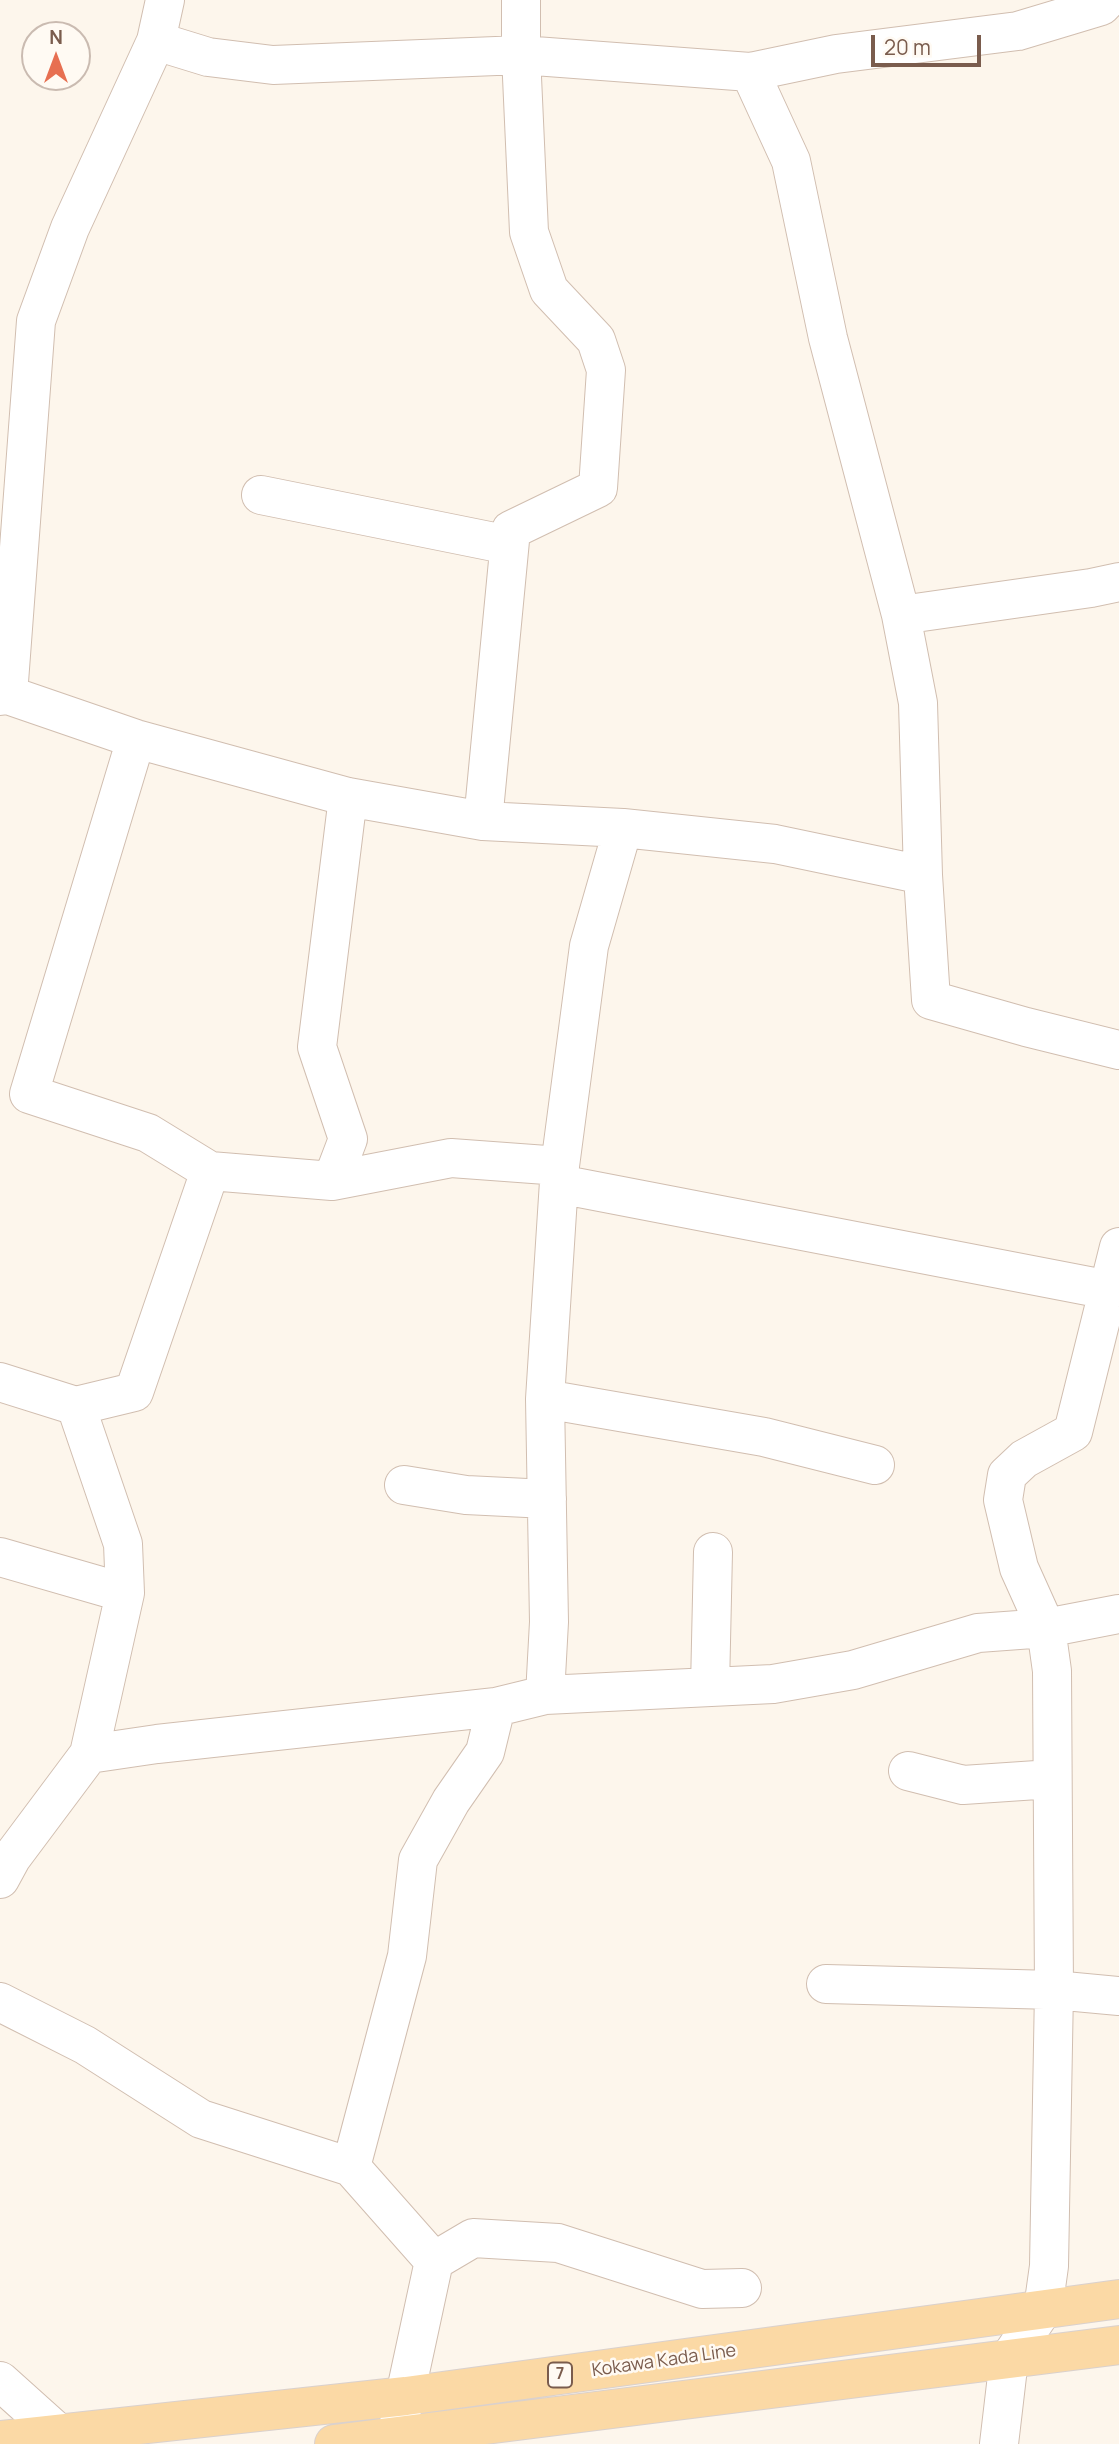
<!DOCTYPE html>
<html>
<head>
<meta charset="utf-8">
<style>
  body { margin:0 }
  #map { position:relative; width:1119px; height:2444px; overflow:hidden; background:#fdf6ec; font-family:Manrope,sans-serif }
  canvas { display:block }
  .north { position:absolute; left:21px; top:21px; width:70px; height:70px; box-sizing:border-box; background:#fffaf3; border:2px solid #cabbb1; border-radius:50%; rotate:0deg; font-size:19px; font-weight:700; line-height:28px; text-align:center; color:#7a5c4d }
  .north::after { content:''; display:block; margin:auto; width:24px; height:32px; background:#e76f51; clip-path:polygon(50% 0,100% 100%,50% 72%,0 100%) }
  .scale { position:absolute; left:871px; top:35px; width:110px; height:32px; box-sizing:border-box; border:4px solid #7a5c4d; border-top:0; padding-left:9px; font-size:21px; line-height:24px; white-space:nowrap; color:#7a5c4d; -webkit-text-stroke:5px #fffaf3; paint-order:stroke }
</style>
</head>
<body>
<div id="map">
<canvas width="1119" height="2444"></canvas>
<div class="north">N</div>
<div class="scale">20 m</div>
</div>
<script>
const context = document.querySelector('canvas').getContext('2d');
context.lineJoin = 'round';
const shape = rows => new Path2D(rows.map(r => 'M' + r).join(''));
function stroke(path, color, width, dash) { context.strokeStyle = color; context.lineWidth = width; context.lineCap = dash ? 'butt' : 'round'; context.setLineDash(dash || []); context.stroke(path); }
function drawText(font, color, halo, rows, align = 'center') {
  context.font = font + ' Manrope,sans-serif'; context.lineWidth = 5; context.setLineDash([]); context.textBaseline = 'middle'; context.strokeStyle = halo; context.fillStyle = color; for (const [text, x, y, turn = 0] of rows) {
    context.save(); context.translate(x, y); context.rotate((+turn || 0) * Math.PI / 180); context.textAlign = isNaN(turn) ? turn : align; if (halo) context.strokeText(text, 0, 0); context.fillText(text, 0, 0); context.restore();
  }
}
const minor = shape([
  [156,41,208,57,273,65,521,55,750,72,836,54,1018,31,1101,6,1107,0],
  [750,72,791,161,828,338,901,615,918,703,923,875,931,1000,1026,1027,1119,1050],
  [261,495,509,545],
  [901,615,1091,588,1119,582],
  [8,695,36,321,70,228,156,41,165,0],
  [0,696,8,695,136,739,348,797,483,821,623,828,775,844,923,875],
  [136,739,29,1094,148,1133,210,1171],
  [483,821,511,530,598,488,606,370,596,340,549,290,529,232,521,55,521,0],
  [332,1181,451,1158,560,1166],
  [559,1184,1109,1290],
  [0,1382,76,1406,123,1544,125,1593],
  [545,1399,764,1437,875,1465],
  [76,1406,134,1392,210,1171,332,1181,348,1139,317,1047,348,797],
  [404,1485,466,1495,547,1499],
  [0,1557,125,1593,89,1754],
  [710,1687,713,1552],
  [545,1695,549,1622,545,1399,560,1166,589,946,623,828],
  [908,1771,963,1785,1052,1779],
  [0,1879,12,1857,89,1754,157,1744,496,1707,545,1695,773,1684,853,1670,978,1633,1046,1628,1119,1614],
  [826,1984,1054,1990,1119,1996],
  [0,2002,85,2045,201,2119,351,2167],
  [434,2261,473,2238,558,2243,702,2289,742,2288],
  [0,2381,59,2434],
  [398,2428,434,2261,351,2167,407,1956,418,1860,451,1801,485,1752,496,1707],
  [999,2444,1009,2359,1043,2309,1049,2266,1054,1990,1052,1671,1046,1628,1019,1568,1003,1500,1007,1475,1024,1459,1073,1432,1119,1247]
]);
const major = shape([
  [0,2440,406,2396,1119,2299],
  [334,2444,1119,2345]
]);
stroke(minor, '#d1beb0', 40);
stroke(major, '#dad1cd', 40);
stroke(minor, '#fff', 38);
stroke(major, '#fbd9a5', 38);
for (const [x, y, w] of [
  [560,2375,24]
]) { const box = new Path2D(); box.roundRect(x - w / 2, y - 12.5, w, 25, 5); context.fillStyle = '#fffaf3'; context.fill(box); stroke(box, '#7a5c4d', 2); }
drawText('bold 16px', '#7a5c4d', null, [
  ["7",560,2375]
]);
drawText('18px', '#7a5c4d', '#fffaf3', [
  ["Kokawa Kada Line",664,2361,-8]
]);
</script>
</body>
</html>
